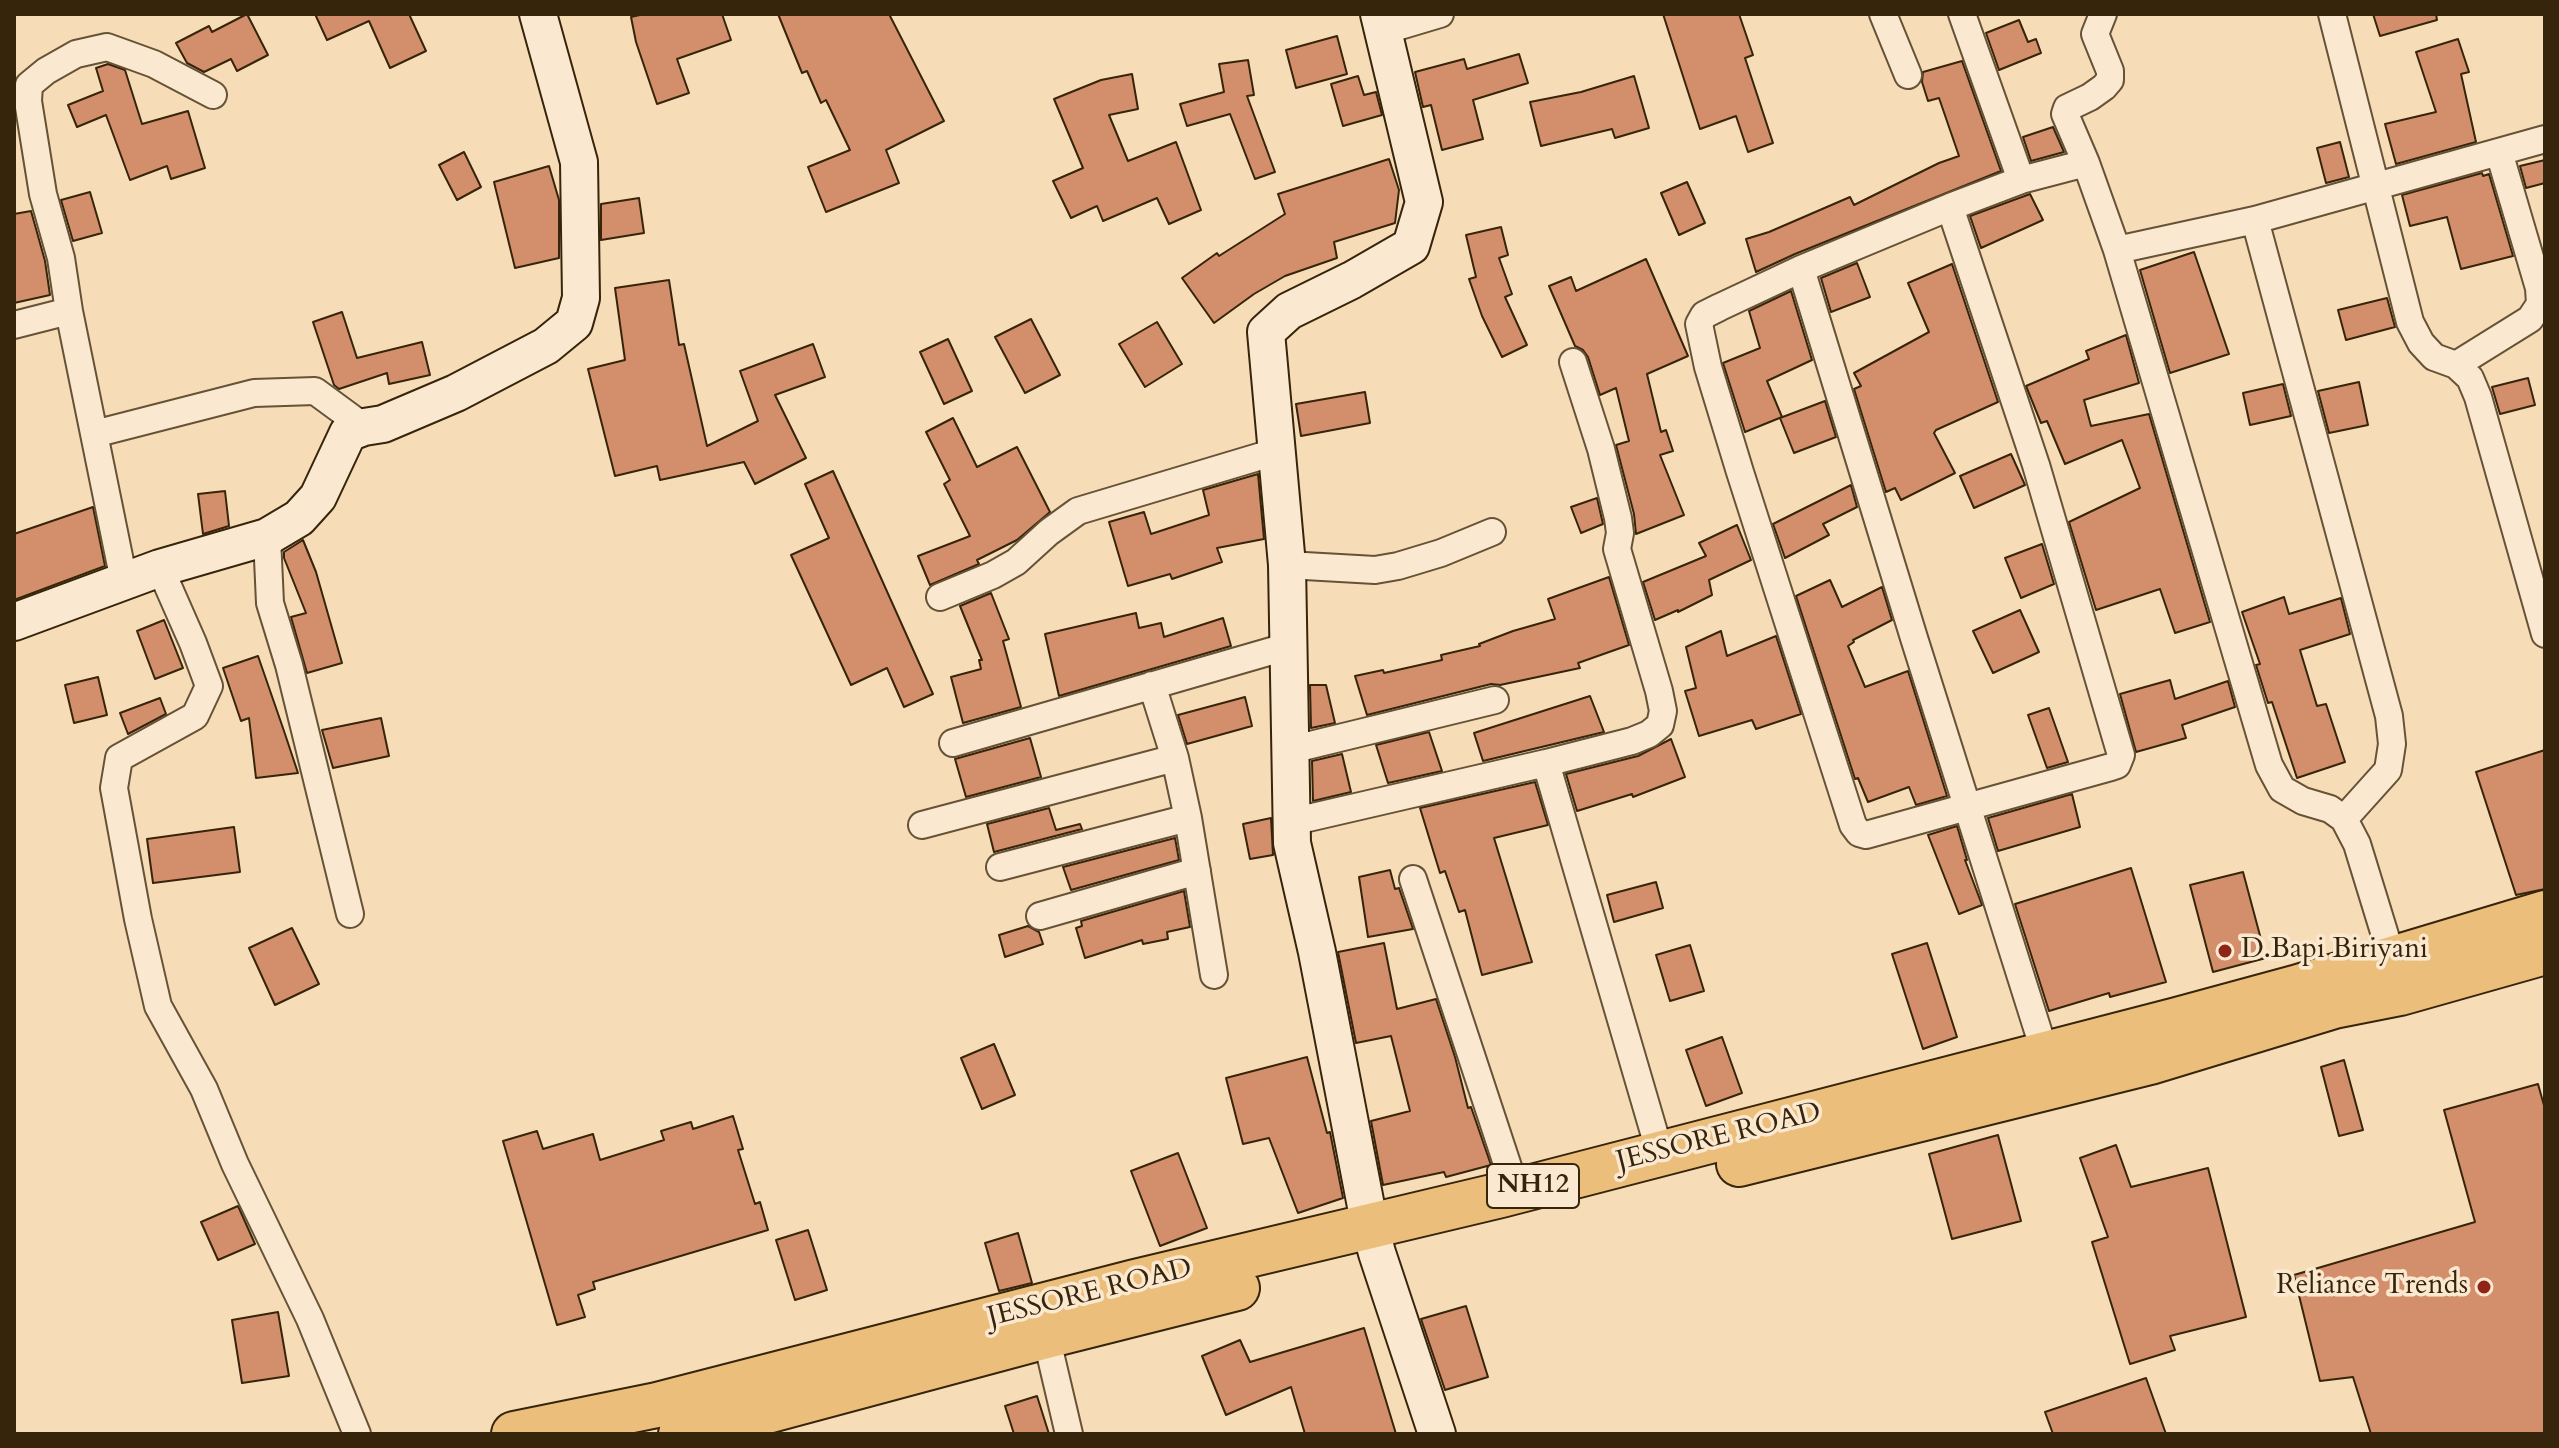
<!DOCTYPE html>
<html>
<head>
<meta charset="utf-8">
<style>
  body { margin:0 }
  #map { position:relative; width:2559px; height:1448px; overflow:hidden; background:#f7ddb7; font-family:Cardo,serif }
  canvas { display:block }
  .frame { position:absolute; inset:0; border:16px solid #36240b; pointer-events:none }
</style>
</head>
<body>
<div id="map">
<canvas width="2559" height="1448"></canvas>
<div class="frame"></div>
</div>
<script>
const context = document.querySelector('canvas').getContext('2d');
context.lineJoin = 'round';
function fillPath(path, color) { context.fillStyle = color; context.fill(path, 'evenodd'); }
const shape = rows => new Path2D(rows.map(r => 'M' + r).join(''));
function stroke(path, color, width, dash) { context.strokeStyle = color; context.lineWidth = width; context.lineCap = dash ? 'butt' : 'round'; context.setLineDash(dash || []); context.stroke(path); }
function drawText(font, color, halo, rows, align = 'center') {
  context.font = font + ' Cardo,serif'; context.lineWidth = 7; context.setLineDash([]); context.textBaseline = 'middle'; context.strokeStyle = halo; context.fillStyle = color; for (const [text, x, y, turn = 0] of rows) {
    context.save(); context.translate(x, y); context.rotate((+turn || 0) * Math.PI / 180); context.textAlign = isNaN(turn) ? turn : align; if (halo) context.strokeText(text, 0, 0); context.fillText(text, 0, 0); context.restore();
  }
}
const building = shape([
  [247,14,268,55,237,71,231,59,204,72,187,63,176,43,209,26,212,32,247,14],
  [315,14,409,14,426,51,390,68,369,21,327,40,315,14],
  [644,14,722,14,731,40,677,59,689,93,657,104,636,42,631,17,644,14],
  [778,14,889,14,944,121,886,150,899,183,826,212,808,167,850,150,826,100,821,103,807,71,802,73,778,14],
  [1663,14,1739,14,1753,55,1745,58,1773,143,1748,152,1736,116,1700,129,1663,14],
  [2373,14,2436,14,2437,20,2380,36,2373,14],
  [2019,20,2028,42,2036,39,2041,53,1999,70,1986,33,2019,20],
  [1337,36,1347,74,1296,88,1286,50,1337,36],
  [2458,39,2469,72,2461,74,2476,142,2396,164,2385,124,2436,112,2416,52,2458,39],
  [1519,54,1528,83,1473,100,1483,139,1442,150,1431,105,1423,107,1415,72,1464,59,1467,69,1519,54],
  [1248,60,1254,95,1247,96,1275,172,1255,179,1230,114,1187,126,1180,104,1224,92,1219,64,1248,60],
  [1962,61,2001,171,1795,254,1756,272,1746,239,1769,232,1850,197,1854,205,1939,163,1959,156,1939,98,1928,101,1922,82,1923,72,1962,61],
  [108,64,125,70,142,124,188,111,205,168,171,179,167,166,130,180,106,115,77,127,68,105,103,91,96,68,108,64],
  [1132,74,1138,109,1109,115,1128,161,1176,142,1201,210,1169,224,1157,198,1103,221,1097,206,1071,218,1053,181,1083,168,1054,99,1101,80,1132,74],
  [1358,76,1364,95,1376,92,1382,115,1343,126,1331,84,1358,76],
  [1634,76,1649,128,1615,138,1612,129,1541,146,1530,102,1581,92,1634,76],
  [2053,127,2064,152,2031,161,2023,137,2053,127],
  [2340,142,2349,177,2326,183,2317,148,2340,142],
  [464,152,481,187,457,200,439,165,464,152],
  [1389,159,1399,190,1395,223,1334,242,1337,258,1285,276,1254,294,1214,323,1182,278,1217,253,1219,256,1285,214,1278,194,1389,159],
  [2545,160,2545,183,2526,188,2520,166,2545,160],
  [549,166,559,200,559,258,515,268,494,182,549,166],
  [2482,173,2483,176,2489,174,2513,256,2461,269,2447,217,2410,226,2402,195,2482,173],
  [1687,182,1705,223,1679,235,1661,193,1687,182],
  [90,192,102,233,73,241,61,200,90,192],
  [2030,194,2043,220,1981,248,1970,216,2030,194],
  [639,198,644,233,601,240,601,204,639,198],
  [31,211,45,261,50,295,14,303,14,214,31,211],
  [1501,227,1508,255,1499,258,1512,294,1505,297,1527,345,1502,357,1482,316,1469,279,1476,277,1466,235,1501,227],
  [2194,252,2229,354,2170,373,2140,270,2194,252],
  [1646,259,1688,356,1647,374,1661,432,1666,430,1673,451,1660,455,1684,515,1636,534,1634,514,1616,445,1629,441,1616,388,1600,395,1588,357,1583,350,1575,346,1549,286,1571,277,1576,291,1646,259],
  [1857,263,1870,297,1831,312,1821,278,1857,263],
  [1952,264,1998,402,1936,430,1934,433,1955,473,1901,500,1895,488,1886,492,1854,389,1861,386,1854,373,1929,332,1908,283,1952,264],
  [669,280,679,345,684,344,707,446,758,421,740,371,813,344,825,377,775,395,806,458,755,484,744,462,660,480,657,466,615,476,588,369,625,360,615,288,669,280],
  [1791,291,1812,360,1767,381,1782,417,1745,432,1723,363,1760,348,1749,311,1791,291],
  [2387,298,2395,327,2346,340,2338,310,2387,298],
  [342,312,357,358,422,342,430,375,389,384,387,373,339,389,334,385,313,322,342,312],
  [1031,319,1060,375,1025,393,995,337,1031,319],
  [1157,322,1182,364,1145,387,1119,344,1157,322],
  [2126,335,2139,383,2084,400,2091,426,2149,414,2210,622,2175,633,2160,589,2096,610,2069,522,2140,488,2122,440,2065,464,2047,421,2041,423,2026,386,2089,359,2086,351,2126,335],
  [948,339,972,391,944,404,920,352,948,339],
  [2528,378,2535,405,2500,414,2492,387,2528,378],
  [2359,382,2368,425,2329,433,2318,391,2359,382],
  [2283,384,2291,416,2250,425,2243,393,2283,384],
  [1365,392,1370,423,1301,436,1296,404,1365,392],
  [1825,401,1836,437,1794,453,1780,418,1825,401],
  [953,418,977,467,1017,447,1050,512,1017,540,977,560,979,564,930,585,918,556,970,536,944,484,950,480,926,432,953,418],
  [2011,454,2025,485,1974,508,1960,476,2011,454],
  [833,471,933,694,904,707,887,668,851,685,791,555,829,538,805,484,833,471],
  [1258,474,1264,539,1217,548,1222,562,1172,579,1170,574,1128,586,1109,522,1144,512,1151,534,1209,515,1203,490,1258,474],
  [1851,485,1857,507,1823,524,1829,535,1785,558,1773,524,1851,485],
  [225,491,229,526,203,534,198,494,225,491],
  [1597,498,1603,524,1581,533,1571,507,1597,498],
  [93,507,105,566,14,600,14,534,93,507],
  [1737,525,1751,560,1709,580,1712,595,1678,612,1678,610,1655,620,1643,582,1706,556,1699,543,1737,525],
  [303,540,316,572,342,663,307,673,291,617,306,613,284,558,284,552,303,540],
  [2042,544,2054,584,2021,598,2005,558,2042,544],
  [1609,577,1629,645,1578,663,1580,668,1500,685,1491,684,1367,715,1355,676,1383,670,1384,673,1442,660,1441,655,1480,646,1479,644,1513,631,1555,619,1548,599,1609,577],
  [1830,580,1842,607,1882,587,1892,620,1853,640,1854,642,1848,646,1865,687,1908,671,1947,796,1916,805,1909,787,1868,802,1858,778,1855,779,1796,596,1830,580],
  [991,593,1009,639,1003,641,1021,707,963,723,951,677,981,669,979,660,982,660,960,606,991,593],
  [2284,597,2289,614,2341,598,2350,634,2300,650,2317,706,2326,704,2345,762,2297,778,2272,702,2268,703,2256,665,2260,664,2242,612,2284,597],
  [2020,610,2039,652,1993,673,1973,631,2020,610],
  [1136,613,1139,628,1161,623,1164,637,1223,618,1231,646,1059,696,1045,634,1136,613],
  [164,620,183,668,155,679,137,631,164,620],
  [1721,631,1727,656,1776,636,1801,714,1756,729,1752,720,1699,736,1685,691,1696,688,1686,647,1721,631],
  [258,656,284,731,298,773,256,778,249,718,241,721,223,668,258,656],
  [98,677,107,715,74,723,65,685,98,677],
  [2170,680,2175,699,2228,681,2235,707,2182,725,2186,738,2136,752,2120,694,2170,680],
  [1310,685,1326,685,1335,723,1311,728,1310,685],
  [1590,696,1604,732,1483,761,1474,733,1590,696],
  [1245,697,1252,726,1187,744,1178,715,1245,697],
  [160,698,166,714,128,734,120,713,160,698],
  [2049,708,2068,762,2047,768,2028,715,2049,708],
  [381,718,389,756,333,768,322,730,381,718],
  [1429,732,1442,771,1388,783,1376,745,1429,732],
  [1030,738,1041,777,966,797,955,759,1030,738],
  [1671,739,1685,777,1633,797,1632,794,1577,811,1566,774,1638,756,1671,739],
  [2545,750,2545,889,2516,895,2476,772,2545,750],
  [1342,754,1351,792,1313,801,1312,761,1342,754],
  [1535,782,1548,825,1494,838,1532,962,1482,975,1465,910,1459,912,1445,871,1440,873,1420,808,1535,782],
  [2072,794,2080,827,1998,851,1988,818,2072,794],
  [1049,808,1056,830,1080,824,1082,829,994,852,987,824,1049,808],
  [1271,818,1273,855,1250,859,1243,824,1271,818],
  [1957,826,1967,860,1965,860,1982,905,1959,914,1928,835,1957,826],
  [234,827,240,872,153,883,147,839,234,827],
  [1175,838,1179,860,1071,890,1063,867,1175,838],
  [2131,868,2166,982,2110,997,2109,993,2049,1011,2015,904,2131,868],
  [1390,870,1395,889,1399,888,1413,929,1368,937,1359,877,1390,870],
  [2243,872,2266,958,2213,972,2190,885,2243,872],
  [1656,882,1663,908,1614,922,1607,895,1656,882],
  [1184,891,1190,927,1167,932,1168,939,1143,944,1142,940,1085,958,1076,928,1082,926,1081,921,1184,891],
  [1028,926,1039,932,1043,944,1005,957,999,935,1028,926],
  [292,928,319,984,275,1005,249,948,292,928],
  [1384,943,1397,1009,1436,999,1455,1057,1468,1108,1471,1107,1491,1165,1446,1177,1444,1172,1383,1185,1371,1121,1410,1111,1391,1036,1356,1043,1338,952,1384,943],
  [1927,943,1957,1037,1923,1049,1892,954,1927,943],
  [1690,945,1704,991,1670,1001,1656,955,1690,945],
  [1722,1037,1742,1093,1706,1106,1686,1050,1722,1037],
  [994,1044,1015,1095,982,1109,961,1058,994,1044],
  [1307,1057,1327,1133,1330,1132,1343,1198,1298,1213,1269,1138,1243,1144,1226,1078,1307,1057],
  [2344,1060,2363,1130,2339,1136,2321,1067,2344,1060],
  [2538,1084,2545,1109,2545,1434,2371,1434,2353,1377,2320,1381,2294,1275,2475,1222,2444,1110,2538,1084],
  [733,1116,743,1149,738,1150,755,1204,760,1202,768,1230,593,1282,595,1289,578,1295,585,1317,557,1325,503,1141,537,1131,543,1149,593,1134,600,1160,664,1140,661,1131,691,1122,693,1129,733,1116],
  [1998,1135,2021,1221,1952,1239,1929,1154,1998,1135],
  [2116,1145,2131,1187,2208,1168,2246,1317,2170,1336,2175,1350,2130,1364,2092,1242,2108,1237,2080,1158,2116,1145],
  [1178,1153,1207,1228,1160,1246,1131,1171,1178,1153],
  [238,1206,255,1244,218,1260,201,1222,238,1206],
  [808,1230,827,1290,795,1300,776,1240,808,1230],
  [1018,1233,1032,1283,999,1291,985,1243,1018,1233],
  [1466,1306,1488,1377,1445,1390,1421,1319,1466,1306],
  [278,1312,289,1376,242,1383,232,1320,278,1312],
  [1364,1328,1396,1434,1305,1434,1291,1387,1226,1415,1202,1356,1240,1340,1250,1362,1364,1328],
  [2146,1378,2166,1434,2053,1434,2045,1412,2146,1378],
  [1037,1396,1049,1434,1014,1434,1005,1406,1037,1396]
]);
fillPath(building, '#d38f6b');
stroke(building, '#36240b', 2);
const street = shape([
  [1883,14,1908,75],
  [1962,14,2021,180],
  [2332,14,2410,322,2421,343,2434,357,2456,365,2470,378,2478,397,2545,634],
  [1383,31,1440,14],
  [2086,163,2065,114,2067,108,2090,97,2104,87,2110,80,2110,71,2095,34,2103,14],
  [1950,207,2036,465,2121,755,2117,765,2111,767,1866,835,1859,833,1853,825,1740,472,1708,367,1699,324,1704,315,1720,307,1801,269,1950,207,2021,180,2086,163,2117,250,2269,765,2282,789,2303,801,2330,809,2344,819,2357,844,2392,958],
  [2255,220,2389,716,2392,744,2388,770,2344,819],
  [2117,250,2255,220,2545,139],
  [1801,269,1914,638,2045,1053],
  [69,311,124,581],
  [14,325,69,311,61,258,43,194,28,101,29,85,46,71,76,54,107,47,154,64,213,95],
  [2456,365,2530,319,2540,304,2539,288,2499,152],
  [94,434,254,393,315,391,364,427],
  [267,537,270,603,289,665,350,914],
  [1287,565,1375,570,1398,566,1441,553,1492,532],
  [160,568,193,643,209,686,195,716,119,758,114,788,138,919,158,1006,204,1089,235,1164,310,1319,357,1434],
  [940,597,993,575,1016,562,1049,532,1078,511,1275,452],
  [1152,685,1175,758,1188,818,1214,975],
  [953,743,1289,646],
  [1290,750,1495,700],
  [1546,763,1660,1153],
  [1291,822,1546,763,1632,741,1649,734,1660,725,1663,711,1659,691,1617,549,1620,533,1618,518,1601,449,1573,362],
  [922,825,1175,758],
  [1000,867,1188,818],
  [1413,879,1516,1191],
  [1040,916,1197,871],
  [1046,1336,1069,1434]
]);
const secondary = shape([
  [1379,14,1424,202,1411,246,1352,280,1289,311,1266,332,1287,565,1292,843,1317,952,1370,1227,1377,1253,1437,1434],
  [14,622,160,568,267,537,299,518,318,497,348,433,364,427,383,424,456,393,546,346,574,323,581,298,579,162,538,14]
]);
const highway = shape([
  [1739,1164,2150,1062,2334,1006,2400,993,2545,952],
  [514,1434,657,1405,1135,1282,1501,1195,2177,1020,2295,988,2545,913],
  [681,1434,1046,1336,1237,1288]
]);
stroke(street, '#665236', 30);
stroke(secondary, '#36240b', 40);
stroke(highway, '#36240b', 48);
stroke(street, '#fae9d0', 26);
stroke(secondary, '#fae9d0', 36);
stroke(highway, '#ecbe7c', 44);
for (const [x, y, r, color] of [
  [2225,951,8,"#8f2418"],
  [2484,1287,8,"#8f2418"]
]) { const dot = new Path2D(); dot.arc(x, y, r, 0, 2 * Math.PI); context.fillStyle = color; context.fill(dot); stroke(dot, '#fae9d0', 3); }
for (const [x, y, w] of [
  [1533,1186,92]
]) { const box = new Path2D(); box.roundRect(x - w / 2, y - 22, w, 44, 6); context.fillStyle = '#fae9d0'; context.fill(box); stroke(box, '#36240b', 2); }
drawText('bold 26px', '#36240b', null, [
  ["NH12",1533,1186]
]);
drawText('28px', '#36240b', '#fae9d0', [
  ["D.Bapi Biriyani",2241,951],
  ["Reliance Trends",2468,1287,"right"]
], 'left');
drawText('28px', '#36240b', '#fae9d0', [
  ["JESSORE ROAD",1719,1138,-14],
  ["JESSORE ROAD",1090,1294,-14]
]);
</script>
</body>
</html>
